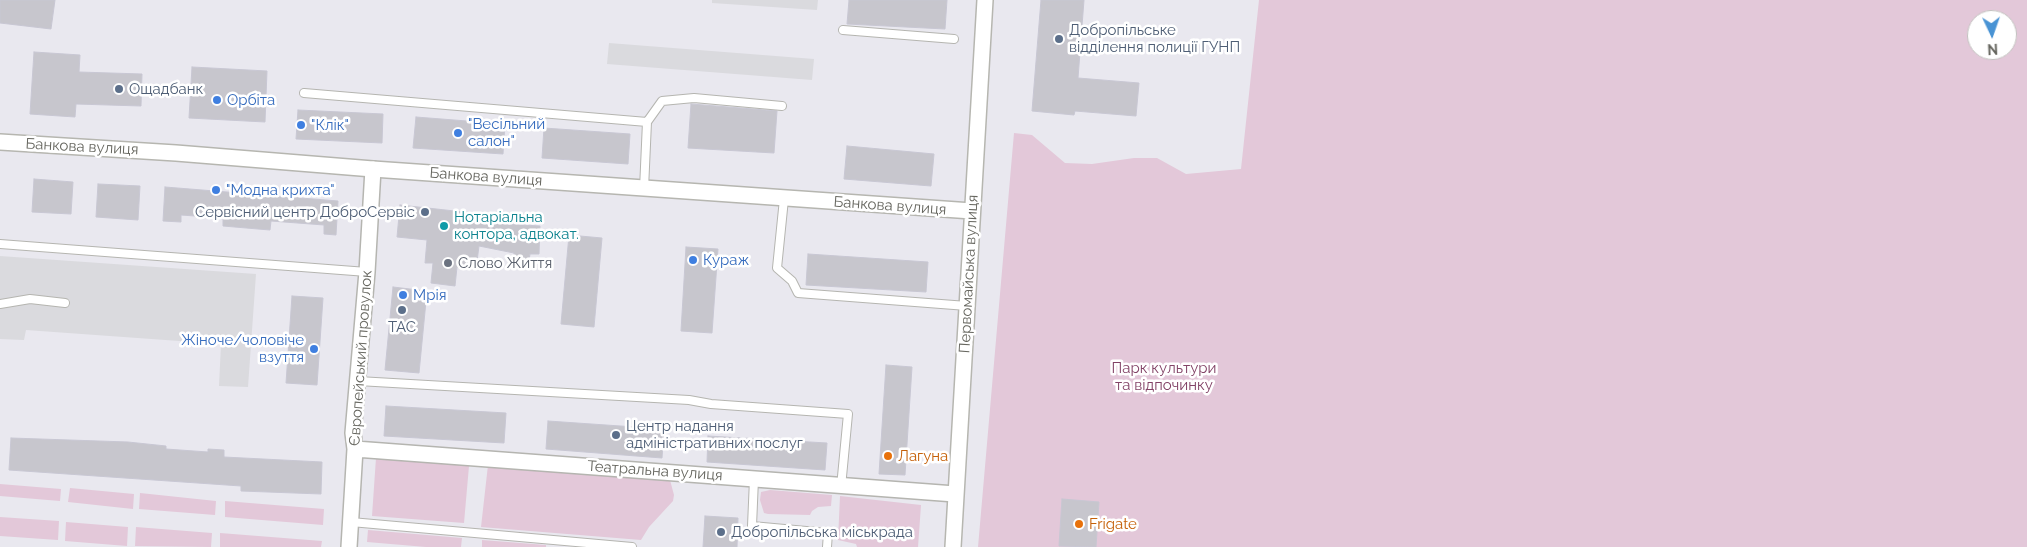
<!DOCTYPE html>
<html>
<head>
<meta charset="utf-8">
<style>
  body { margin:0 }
  #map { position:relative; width:2027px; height:547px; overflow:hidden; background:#e9e8ef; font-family:Raleway,sans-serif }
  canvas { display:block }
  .north { position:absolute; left:1967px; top:10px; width:50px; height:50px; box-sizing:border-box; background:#fff; border:1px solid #c2c2bf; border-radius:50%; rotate:177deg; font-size:14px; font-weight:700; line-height:20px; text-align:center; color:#66665f }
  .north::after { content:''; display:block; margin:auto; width:18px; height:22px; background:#4993d4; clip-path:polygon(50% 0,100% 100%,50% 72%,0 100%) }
</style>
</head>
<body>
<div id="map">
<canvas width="2027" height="547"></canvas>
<div class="north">N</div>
</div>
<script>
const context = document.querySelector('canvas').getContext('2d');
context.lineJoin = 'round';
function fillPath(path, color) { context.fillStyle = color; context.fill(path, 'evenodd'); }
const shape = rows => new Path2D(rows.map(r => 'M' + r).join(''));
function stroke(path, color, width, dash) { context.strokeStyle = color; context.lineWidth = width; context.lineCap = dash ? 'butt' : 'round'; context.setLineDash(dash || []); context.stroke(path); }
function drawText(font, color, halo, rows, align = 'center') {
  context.font = font + ' Raleway,sans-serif'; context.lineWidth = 5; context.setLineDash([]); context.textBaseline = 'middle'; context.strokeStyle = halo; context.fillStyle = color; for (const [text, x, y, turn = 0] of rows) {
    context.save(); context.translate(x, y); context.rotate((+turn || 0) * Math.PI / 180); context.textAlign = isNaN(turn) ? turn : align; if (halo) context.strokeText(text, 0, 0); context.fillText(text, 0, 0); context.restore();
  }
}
fillPath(shape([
  [712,0,818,0,817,10,712,3],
  [609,43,814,59,812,80,607,64],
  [0,256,256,274,248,387,219,386,221,344,26,330,24,340,0,339]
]), '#dadade');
fillPath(shape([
  [1259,0,2027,0,2027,547,978,547,1014,133,1032,135,1065,163,1092,164,1134,158,1157,158,1186,174,1241,169],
  [1977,20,2007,20,2007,50,1977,50],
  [376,458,469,466,464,523,372,516],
  [488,465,670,480,674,495,673,501,649,527,641,540,481,527],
  [0,484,61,489,60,501,0,496],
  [70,488,134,494,133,509,68,502],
  [770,490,832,495,831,506,818,507,812,511,810,515,768,514,764,513,760,500,761,492],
  [140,493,216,501,215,515,139,509],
  [840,496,921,505,918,547,857,547,856,544,838,540],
  [225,501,324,509,323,525,225,517],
  [0,517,59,521,58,540,0,536],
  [66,522,128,527,127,546,65,541],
  [136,527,212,533,211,547,135,546],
  [368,530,462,538,461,547,426,547,367,542],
  [220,533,322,541,321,547,220,547],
  [482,540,546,545,546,547,482,547]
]), '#e3c8d9');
const building = shape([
  [0,0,55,0,51,29,0,23,0,0],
  [849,0,947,0,945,29,847,24,849,0],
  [1041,0,1084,0,1078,78,1139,83,1136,116,1075,111,1074,115,1032,111,1041,0],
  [34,52,80,55,79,72,142,74,141,106,76,104,75,117,30,114,34,52],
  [192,67,267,71,265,122,189,118,192,67],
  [691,104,777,111,774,153,688,148,691,104],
  [298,110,383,114,382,143,296,139,298,110],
  [416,117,505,124,503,154,413,148,416,117],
  [544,128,630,134,628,164,542,158,544,128],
  [847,146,934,154,931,186,844,179,847,146],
  [34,179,73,182,71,214,32,212,34,179],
  [98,184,140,186,138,220,96,217,98,184],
  [165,187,338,201,336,235,324,234,324,225,271,221,270,230,258,229,223,226,223,218,181,215,181,222,163,221,165,187],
  [400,205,491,215,490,223,540,226,539,254,530,254,529,261,514,260,514,253,479,246,476,269,457,267,455,286,431,283,433,263,425,263,427,240,397,237,400,205],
  [569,235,602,238,594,327,561,324,569,235],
  [686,247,718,249,712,333,681,331,686,247],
  [808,254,928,262,926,292,806,285,808,254],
  [393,287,427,291,419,373,385,370,393,287],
  [292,296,323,298,317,385,286,383,292,296],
  [886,365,912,367,905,475,879,474,886,365],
  [386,406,506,413,504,443,384,436,386,406],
  [548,421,664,429,662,458,546,449,548,421],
  [708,436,827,443,825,470,707,462,708,436],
  [11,438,128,442,166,446,166,449,208,452,208,449,224,450,224,457,322,462,321,494,241,491,241,486,9,470,11,438],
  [1062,499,1099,502,1096,547,1059,546,1062,499],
  [705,516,738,518,737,547,703,547,705,516]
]);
fillPath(building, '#c7c6cd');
stroke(building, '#c8c7d3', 1);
const lane = shape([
  [843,30,954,39],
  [304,93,647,122],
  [644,189,647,122,662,101,694,98,782,106],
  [784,199,777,268,792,281,798,293,967,306],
  [0,244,367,272],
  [0,304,30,299,65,303],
  [358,381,689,400,711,404,848,414,841,487],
  [754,479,752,526,828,533,827,547],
  [351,522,632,547]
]);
const street = shape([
  [355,449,955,494],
  [349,547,355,449,353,433,367,272,373,169]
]);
const secondary = shape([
  [0,142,176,153,373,169,972,211],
  [953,547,985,0]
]);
stroke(lane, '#b5b5b0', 10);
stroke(street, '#b5b5b0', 18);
stroke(secondary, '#b6b6b0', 18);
stroke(lane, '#fff', 8);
stroke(street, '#fff', 15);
stroke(secondary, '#fff', 15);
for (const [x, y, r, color] of [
  [1059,39,5,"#5c6f8a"],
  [119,89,5,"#5c6f8a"],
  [217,100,5,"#3f7fe0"],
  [301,125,5,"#3f7fe0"],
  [458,133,5,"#3f7fe0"],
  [216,190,5,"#3f7fe0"],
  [425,212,5,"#5c6f8a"],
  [444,226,5,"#0f9aa8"],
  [693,260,5,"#3f7fe0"],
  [448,263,5,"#6b7280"],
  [403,295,5,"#3f7fe0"],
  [402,310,5,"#5c6f8a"],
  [314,349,5,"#3f7fe0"],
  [616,435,5,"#5c6f8a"],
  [888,456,5,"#e8710a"],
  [1079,524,5,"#e8710a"],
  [721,532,5,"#5c6f8a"]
]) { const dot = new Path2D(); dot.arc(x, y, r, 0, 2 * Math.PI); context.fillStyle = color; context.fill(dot); stroke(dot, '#fff', 2); }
drawText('15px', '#4e5e75', '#fff', [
  ["Добропільське",1069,30],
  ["відділення полиції ГУНП",1069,47],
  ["Ощадбанк",129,89],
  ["Сервісний центр ДоброСервіс",415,212,"right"],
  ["ТАС",402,327,"center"],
  ["Центр надання",626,426],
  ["адміністративних послуг",626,443],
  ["Добропільська міськрада",731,532]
], 'left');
drawText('15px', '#366cbe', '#fff', [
  ["Орбіта",227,100],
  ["\"Весільний",468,124],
  ["салон\"",468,141],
  ["\"Клік\"",311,125],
  ["\"Модна крихта\"",226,190],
  ["Кураж",703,260],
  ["Мрія",413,295],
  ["Жіноче/чоловіче",304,340,"right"],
  ["взуття",304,357,"right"]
], 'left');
drawText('15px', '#66665f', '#fff', [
  ["Банкова вулиця",82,147,3],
  ["Банкова вулиця",486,177,4],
  ["Банкова вулиця",890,206,4],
  ["Первомайська вулиця",969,274,-87],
  ["Європейський провулок",361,358,-86],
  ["Театральна вулиця",655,471,4]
]);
drawText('15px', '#0d838f', '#fff', [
  ["Нотаріальна",454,217],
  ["контора, адвокат.",454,234]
], 'left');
drawText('15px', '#5b616d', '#fff', [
  ["Слово Життя",458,263]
], 'left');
drawText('15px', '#824266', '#fff', [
  ["Парк культури",1164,368],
  ["та відпочинку",1164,385]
]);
drawText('15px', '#c56008', '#fff', [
  ["Лагуна",898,456],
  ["Frigate",1089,524]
], 'left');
</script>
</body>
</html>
